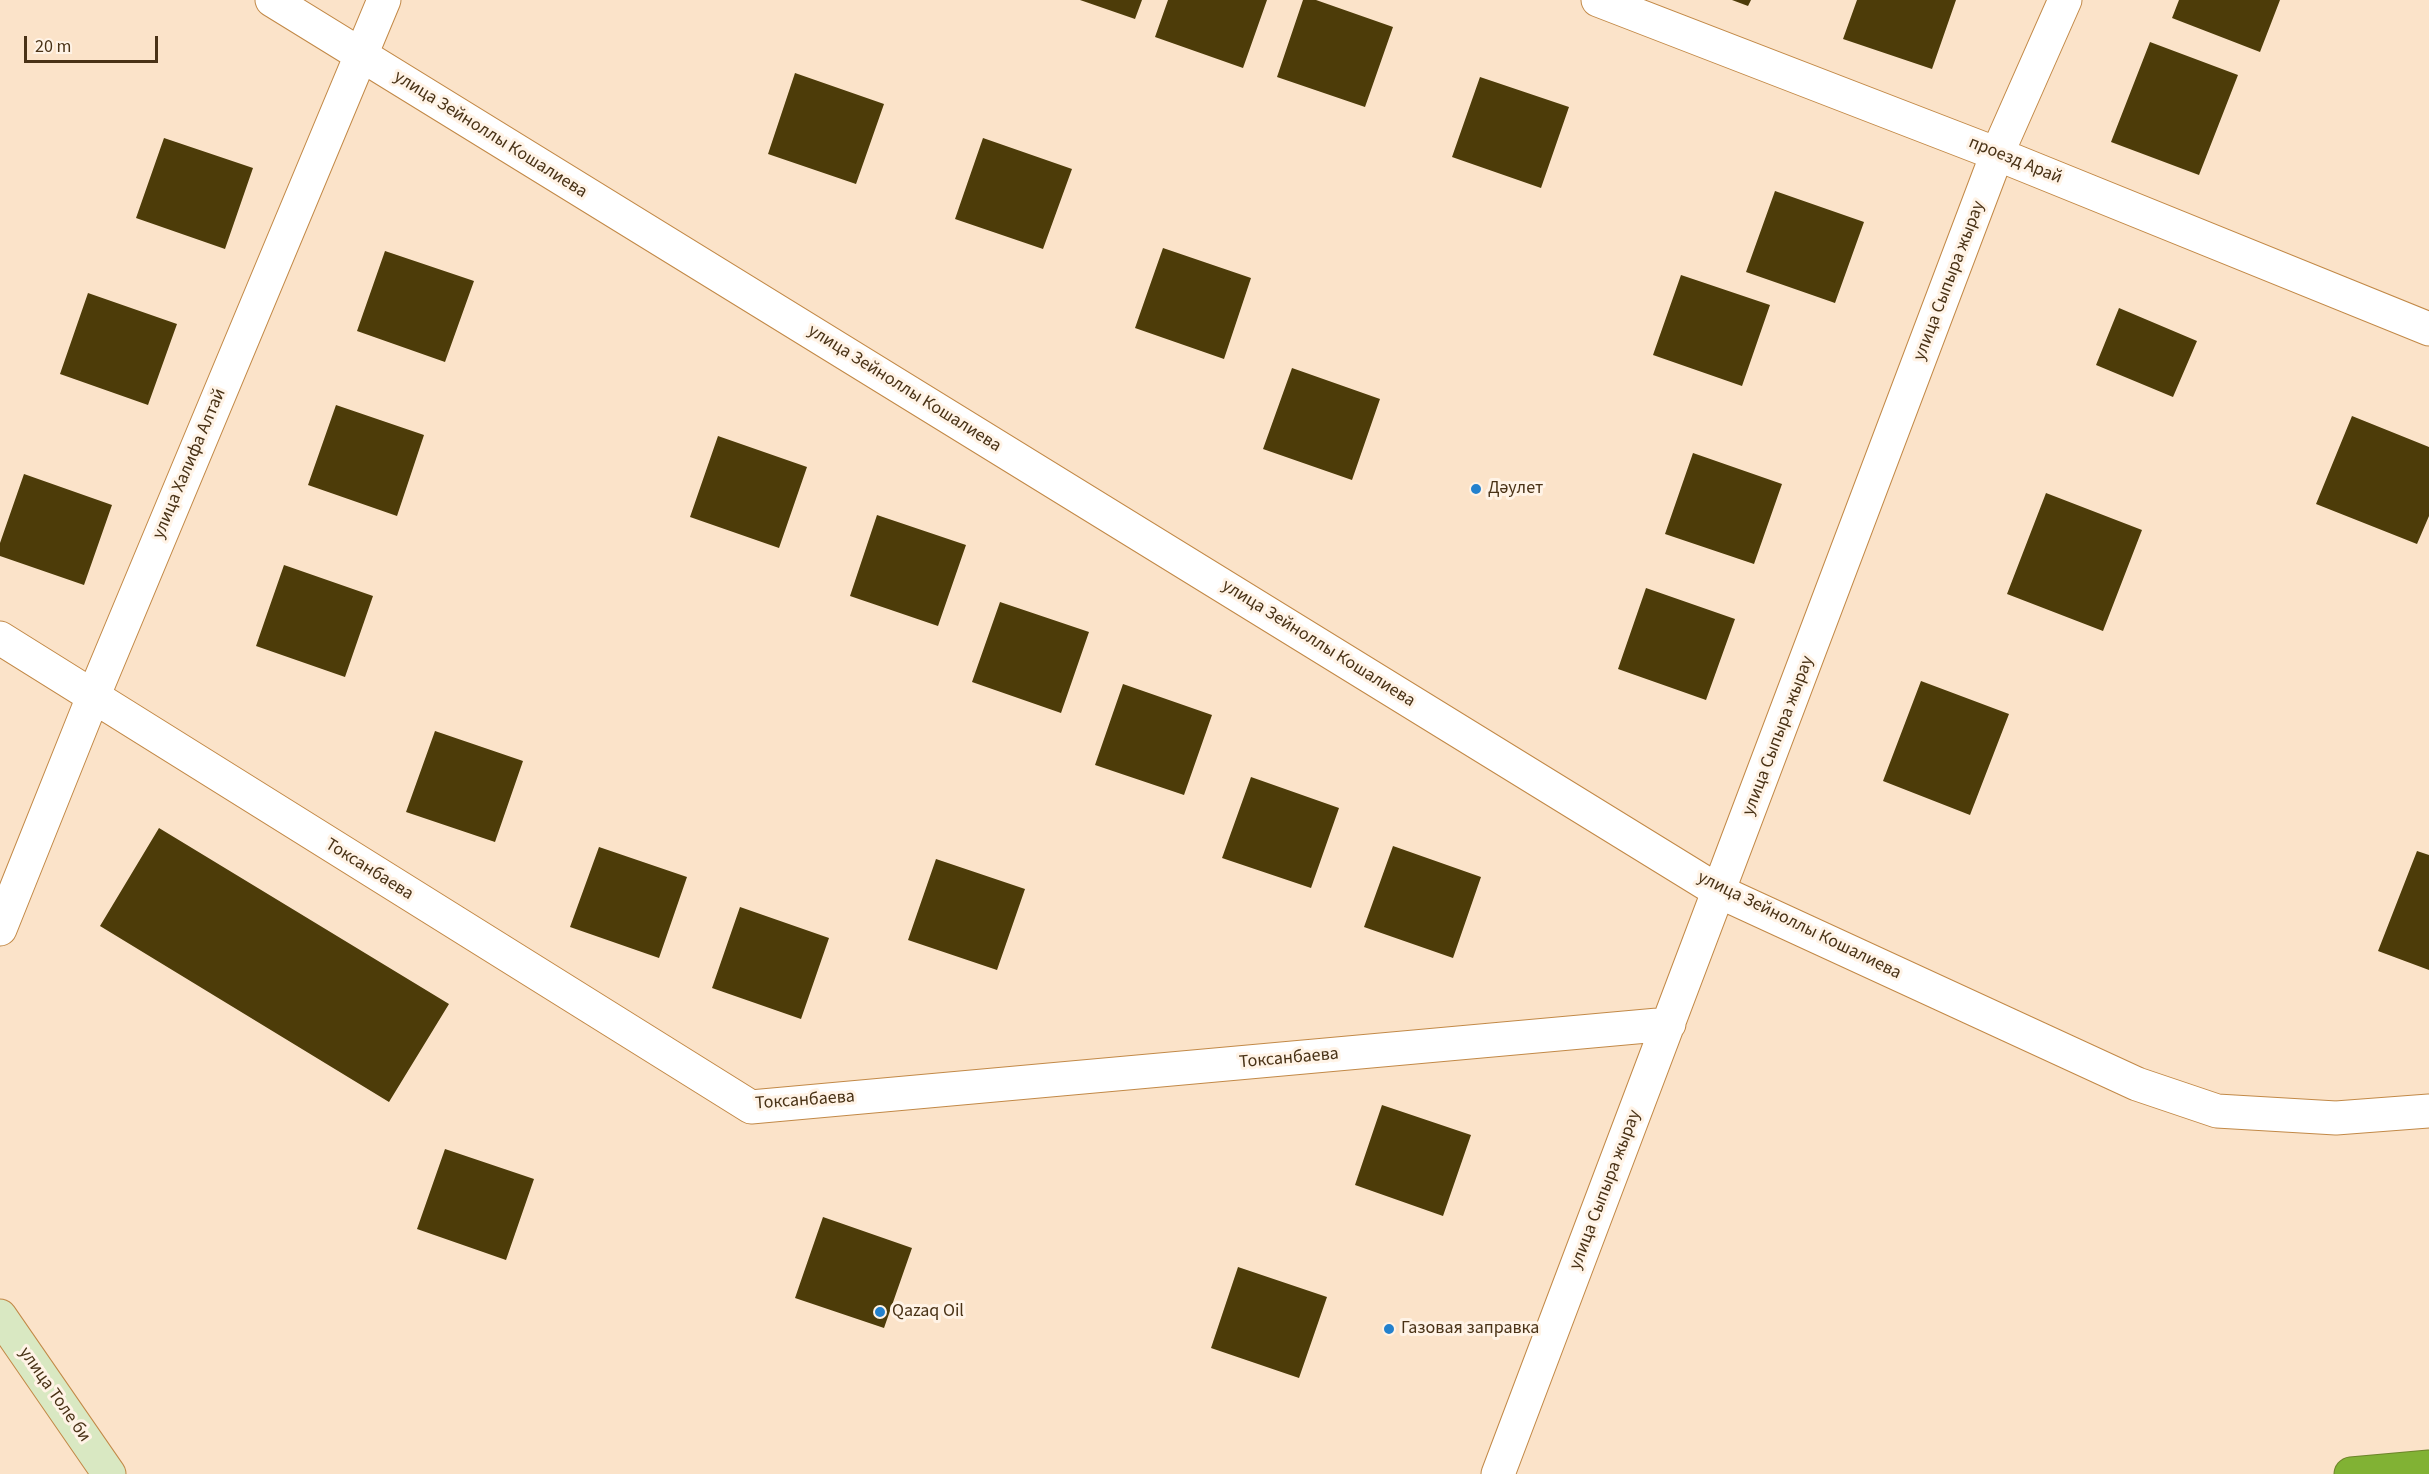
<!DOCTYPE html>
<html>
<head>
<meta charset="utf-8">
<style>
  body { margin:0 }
  #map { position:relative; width:2429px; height:1474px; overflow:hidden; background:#fbe3c9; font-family:"Source Sans 3",sans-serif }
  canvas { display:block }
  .scale { position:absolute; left:24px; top:36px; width:134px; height:27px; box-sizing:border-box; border:3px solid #493216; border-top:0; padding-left:8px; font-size:18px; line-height:21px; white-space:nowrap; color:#493216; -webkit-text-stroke:4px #fff3e6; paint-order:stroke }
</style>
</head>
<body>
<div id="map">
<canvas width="2429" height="1474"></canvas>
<div class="scale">20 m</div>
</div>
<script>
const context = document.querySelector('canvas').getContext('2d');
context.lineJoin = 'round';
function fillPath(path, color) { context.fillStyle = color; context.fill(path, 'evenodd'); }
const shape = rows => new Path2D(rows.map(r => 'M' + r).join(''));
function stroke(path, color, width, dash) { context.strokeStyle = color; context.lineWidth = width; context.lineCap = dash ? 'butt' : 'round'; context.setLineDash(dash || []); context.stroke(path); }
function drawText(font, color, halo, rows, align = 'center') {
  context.font = font + ' "Source Sans 3",sans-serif'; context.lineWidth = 6; context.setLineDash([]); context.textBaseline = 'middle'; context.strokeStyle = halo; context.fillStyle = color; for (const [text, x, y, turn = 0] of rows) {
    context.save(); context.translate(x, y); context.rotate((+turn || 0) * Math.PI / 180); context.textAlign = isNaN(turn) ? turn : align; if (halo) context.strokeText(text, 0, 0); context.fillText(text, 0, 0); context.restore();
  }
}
fillPath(shape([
  [1080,0,1142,0,1135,19],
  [1168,0,1267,0,1243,68,1155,37],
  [1303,0,1316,0,1393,27,1365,107,1277,77],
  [1732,0,1751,0,1748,6],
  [1857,0,1956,0,1932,69,1843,39],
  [2179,0,2280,0,2260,52,2172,18],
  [2150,42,2238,75,2199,175,2111,142],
  [795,73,884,104,856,184,768,154],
  [1480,77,1569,107,1541,188,1452,157],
  [164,138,253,168,225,249,136,218],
  [983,138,1072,169,1043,249,955,219],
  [1775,191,1864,222,1835,303,1746,272],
  [1163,248,1251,278,1224,359,1135,328],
  [385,251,474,281,445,362,357,331],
  [1681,275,1770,305,1742,386,1653,355],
  [88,293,177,324,148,405,60,374],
  [2119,308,2197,341,2173,397,2096,365],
  [1292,368,1380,399,1352,480,1263,449],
  [336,405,424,435,397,516,308,485],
  [2352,416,2429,447,2429,516,2417,544,2316,504],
  [718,436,807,467,779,548,690,517],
  [1693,453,1782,484,1754,564,1665,534],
  [24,474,112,505,84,585,0,556,0,543],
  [2046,493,2142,530,2103,631,2007,594],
  [877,515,966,545,938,626,850,596],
  [284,565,373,596,345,677,256,646],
  [1646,588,1735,619,1706,700,1618,669],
  [1000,602,1089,632,1061,713,972,682],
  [1921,681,2009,714,1970,815,1883,781],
  [1123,684,1212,715,1184,795,1095,765],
  [435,731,523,761,495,842,406,812],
  [1251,777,1339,808,1311,888,1222,858],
  [159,828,449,1004,389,1102,100,926],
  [1393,846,1481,877,1453,958,1364,927],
  [599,847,687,877,659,958,570,927],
  [2417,851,2429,855,2429,970,2378,951],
  [936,859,1025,889,997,970,908,940],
  [740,907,829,938,801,1019,712,988],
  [1382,1105,1471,1135,1443,1216,1355,1185],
  [445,1149,534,1179,506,1260,417,1229],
  [823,1217,912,1248,884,1328,795,1298],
  [1238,1267,1327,1297,1299,1378,1211,1348]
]), '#4d3c09');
const street = shape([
  [272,0,1720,892,2137,1084,2217,1111,2336,1118,2429,1111],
  [1598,0,1997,154,2429,329],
  [0,638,751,1107,1669,1024],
  [0,929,93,697,384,0],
  [1498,1474,1997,154,2065,0]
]);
const secondary = shape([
  [0,1316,109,1474]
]);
const highway = shape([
  [2351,1474,2429,1467]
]);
stroke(street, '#c28947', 35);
stroke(secondary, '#c28947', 35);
stroke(highway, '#6d852a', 35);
stroke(street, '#fff', 33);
stroke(secondary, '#d9e8c2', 33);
stroke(highway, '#81b234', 33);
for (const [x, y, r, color] of [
  [1476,489,6,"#2381cd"],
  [880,1312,6,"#2381cd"],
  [1389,1329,6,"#2381cd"]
]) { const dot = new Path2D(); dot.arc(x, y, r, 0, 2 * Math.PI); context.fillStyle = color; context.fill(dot); stroke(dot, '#fff3e6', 2); }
drawText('18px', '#493216', '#fff3e6', [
  ["улица Зейноллы Кошалиева",490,135,32],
  ["проезд Арай",2015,161,22],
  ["улица Сыпыра жырау",1950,281,-69],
  ["улица Зейноллы Кошалиева",904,389,32],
  ["улица Халифа Алтай",190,464,-67],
  ["улица Зейноллы Кошалиева",1318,644,32],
  ["улица Сыпыра жырау",1779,736,-69],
  ["Токсанбаева",369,870,32],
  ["улица Зейноллы Кошалиева",1799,926,26],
  ["Токсанбаева",1289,1059,-5],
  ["Токсанбаева",805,1101,-4],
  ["улица Сыпыра жырау",1606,1190,-69],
  ["улица Толе би",54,1395,55]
]);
drawText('18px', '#493216', '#fff3e6', [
  ["Дәулет",1488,489],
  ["Qazaq Oil",892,1312],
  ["Газовая заправка",1401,1329]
], 'left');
</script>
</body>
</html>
